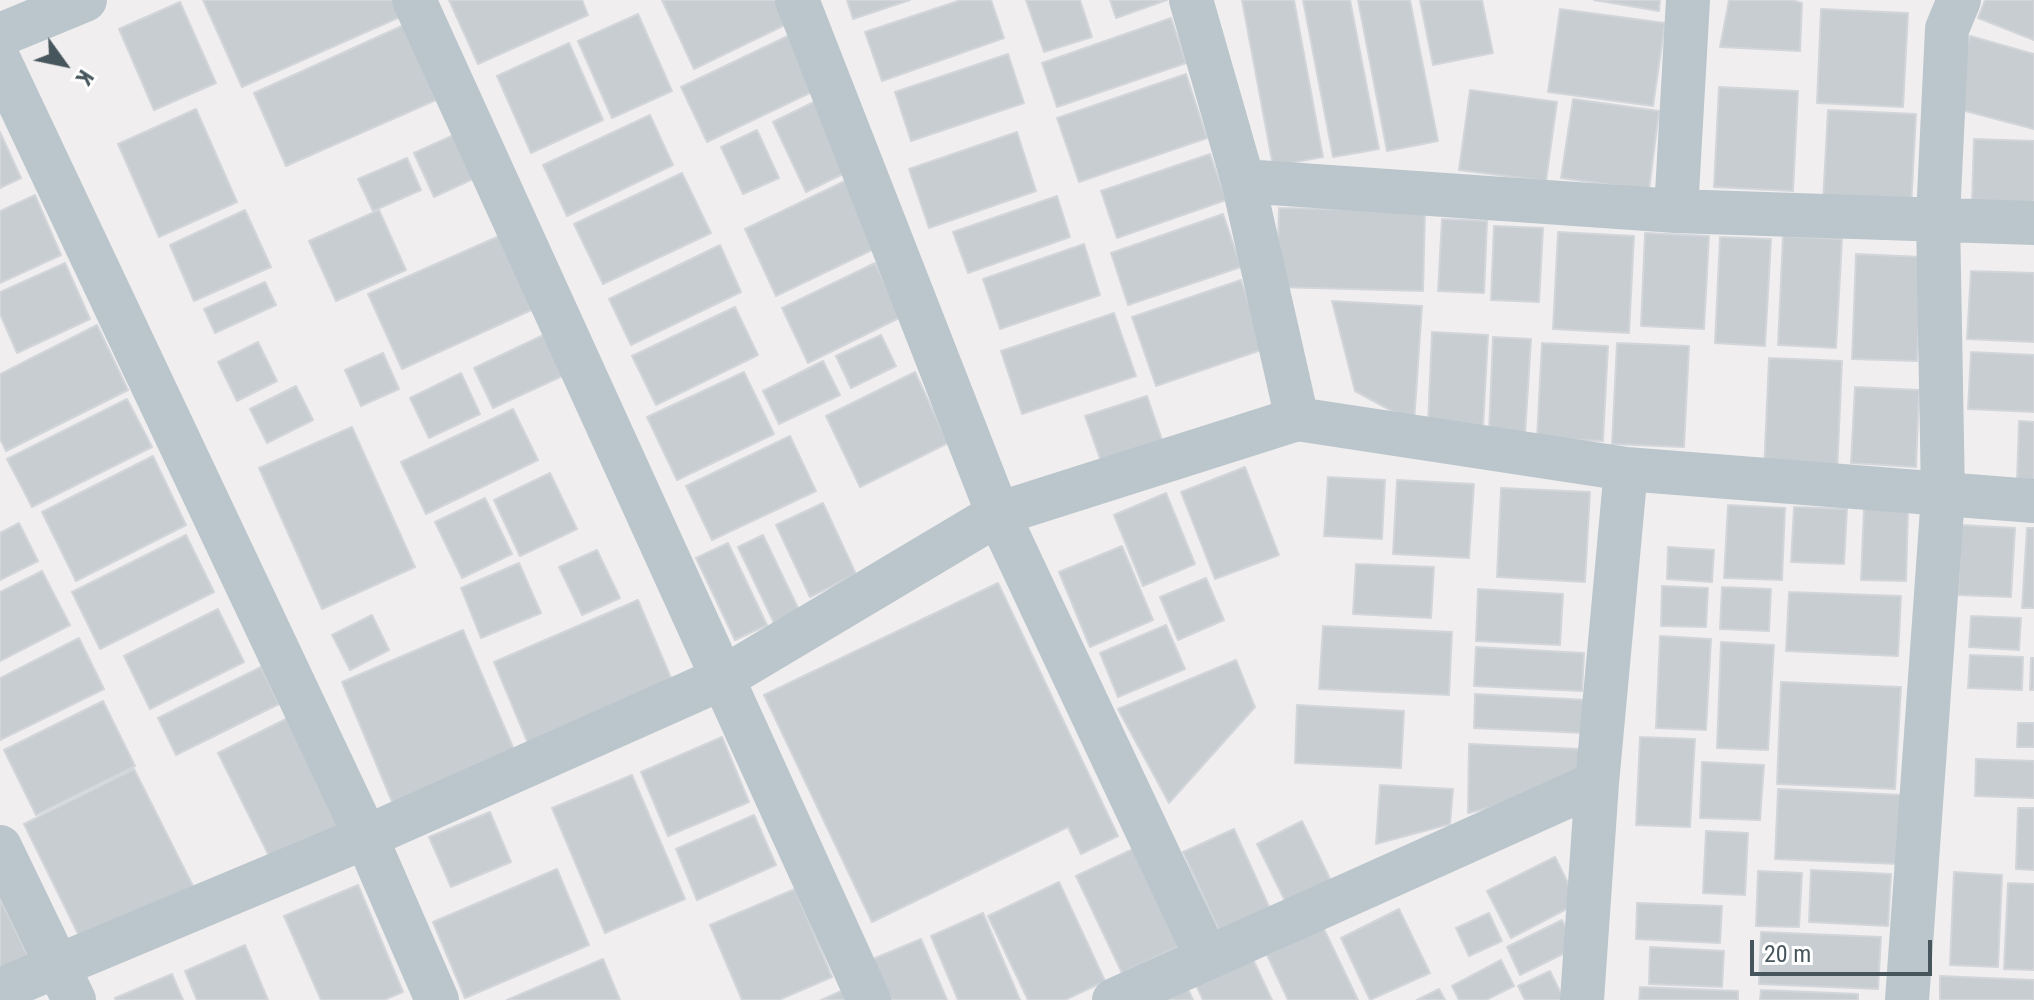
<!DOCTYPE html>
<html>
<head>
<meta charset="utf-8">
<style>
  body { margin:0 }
  #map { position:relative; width:2034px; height:1000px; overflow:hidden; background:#f1eeef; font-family:"Roboto Condensed",sans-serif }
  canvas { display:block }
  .north { position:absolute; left:24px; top:24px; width:80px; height:80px; -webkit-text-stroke:6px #fff; paint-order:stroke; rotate:123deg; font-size:22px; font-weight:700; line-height:32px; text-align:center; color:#47565c }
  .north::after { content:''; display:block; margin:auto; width:28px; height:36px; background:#47565c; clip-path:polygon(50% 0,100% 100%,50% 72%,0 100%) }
  .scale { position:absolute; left:1750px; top:940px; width:182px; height:36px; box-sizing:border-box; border:4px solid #47565c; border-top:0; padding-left:10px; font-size:24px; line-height:28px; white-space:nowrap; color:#47565c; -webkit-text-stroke:6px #fff; paint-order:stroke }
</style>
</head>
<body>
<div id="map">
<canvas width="2034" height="1000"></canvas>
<div class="north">K</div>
<div class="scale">20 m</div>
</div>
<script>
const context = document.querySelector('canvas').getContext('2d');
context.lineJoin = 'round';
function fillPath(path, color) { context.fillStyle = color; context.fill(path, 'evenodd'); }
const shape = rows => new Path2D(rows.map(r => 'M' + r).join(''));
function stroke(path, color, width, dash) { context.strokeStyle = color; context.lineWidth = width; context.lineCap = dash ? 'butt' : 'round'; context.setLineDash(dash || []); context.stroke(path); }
const building = shape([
  [203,0,392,0,400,17,242,87,203,0],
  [449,0,582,0,588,15,478,64,449,0],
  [662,0,778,0,789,23,694,69,662,0],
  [847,0,910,0,853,19,847,0],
  [961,0,991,0,1004,38,882,81,865,32,961,0],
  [1026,0,1080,0,1092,37,1044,52,1026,0],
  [1110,0,1167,0,1116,18,1110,0],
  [1242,0,1294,0,1323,157,1273,166,1242,0],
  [1303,0,1350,0,1379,149,1333,157,1303,0],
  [1358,0,1410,0,1438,141,1387,151,1358,0],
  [1420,0,1482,0,1493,53,1433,65,1420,0],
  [1594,0,1660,0,1659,11,1594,0],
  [1729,0,1792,0,1802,3,1800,51,1720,47,1729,0],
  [1985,0,2034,0,2034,40,1978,18,1985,0],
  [180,2,216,83,154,110,119,29,180,2],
  [1560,9,1665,23,1653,106,1548,92,1560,9],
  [1821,9,1908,13,1903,107,1817,103,1821,9],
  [638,14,672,91,612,118,578,41,638,14],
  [1171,18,1186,63,1057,107,1042,63,1171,18],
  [404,25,436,100,286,166,254,93,404,25],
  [792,34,818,89,707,142,681,87,792,34],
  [1970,36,2034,54,2034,129,1950,107,1970,36],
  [569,43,603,120,531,153,497,76,569,43],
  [1008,54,1024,103,911,141,895,92,1008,54],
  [1186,74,1207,138,1079,182,1057,118,1186,74],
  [1719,87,1798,91,1793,191,1714,187,1719,87],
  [1470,90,1557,102,1546,181,1459,170,1470,90],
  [1573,99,1659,111,1649,190,1561,178,1573,99],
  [818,100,851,170,806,192,773,122,818,100],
  [196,109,237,202,159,237,118,144,196,109],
  [1828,110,1916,114,1911,207,1823,202,1828,110],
  [650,115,673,165,567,216,543,165,650,115],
  [757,130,779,178,743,194,721,147,757,130],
  [0,132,21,178,0,188,0,132],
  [1017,132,1036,191,929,228,909,169,1017,132],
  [456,134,475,178,434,197,414,153,456,134],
  [1974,139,2034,141,2034,203,1972,201,1974,139],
  [1210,154,1226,200,1117,238,1101,191,1210,154],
  [407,158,421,190,373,211,358,179,407,158],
  [682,173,711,233,603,284,574,224,682,173],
  [845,181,876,248,776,296,745,229,845,181],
  [35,195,61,255,0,283,0,211,35,195],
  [1057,196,1070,237,968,273,953,232,1057,196],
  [1279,208,1425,211,1423,291,1277,287,1279,208],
  [245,210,271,267,194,301,170,245,245,210],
  [379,210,406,270,336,301,309,241,379,210],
  [1223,214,1241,267,1128,305,1111,253,1223,214],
  [1442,219,1487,221,1484,293,1438,291,1442,219],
  [1494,226,1543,228,1539,302,1491,300,1494,226],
  [1558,232,1634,236,1629,333,1553,329,1558,232],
  [506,233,538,307,402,369,368,294,506,233],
  [1645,233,1709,236,1704,329,1641,326,1645,233],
  [1783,236,1842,239,1836,348,1778,345,1783,236],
  [1720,237,1771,239,1765,346,1715,343,1720,237],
  [1084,244,1100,295,1000,329,983,279,1084,244],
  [720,245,741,292,631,345,609,299,720,245],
  [1856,254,1922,257,1917,361,1852,359,1856,254],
  [65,263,90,319,17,353,0,314,0,292,65,263],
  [875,263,901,317,808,363,782,308,875,263],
  [1971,271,2034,273,2034,342,1967,339,1971,271],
  [1241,280,1264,349,1156,386,1132,317,1241,280],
  [265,282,276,305,215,333,204,309,265,282],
  [1332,301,1422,306,1414,423,1355,391,1332,301],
  [735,307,758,355,656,405,632,356,735,307],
  [1114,313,1136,376,1022,414,1001,351,1114,313],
  [97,325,128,390,6,451,0,439,0,374,97,325],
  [552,331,571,372,493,408,474,368,552,331],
  [1432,332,1488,335,1483,427,1428,424,1432,332],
  [881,335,896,366,851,388,836,356,881,335],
  [1493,337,1531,339,1525,435,1489,433,1493,337],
  [258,342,277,381,237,401,218,362,258,342],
  [1542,343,1608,346,1603,441,1537,438,1542,343],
  [1617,343,1689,346,1684,447,1612,444,1617,343],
  [1971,352,2034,355,2034,412,1968,409,1971,352],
  [383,353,399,389,361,406,345,370,383,353],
  [1769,358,1842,361,1837,474,1764,471,1769,358],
  [823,361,840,395,779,424,763,391,823,361],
  [744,372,774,434,677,480,647,417,744,372],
  [915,372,948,443,860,487,826,416,915,372],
  [461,373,480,414,429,438,410,398,461,373],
  [296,386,313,420,267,443,250,409,296,386],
  [1855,387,1919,390,1916,467,1851,463,1855,387],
  [1147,396,1163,443,1102,464,1085,416,1147,396],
  [127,399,152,447,32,507,7,459,127,399],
  [513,409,538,460,426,514,401,462,513,409],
  [2019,421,2034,422,2034,481,2017,481,2019,421],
  [352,427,415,567,322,609,259,468,352,427],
  [790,436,816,491,712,540,686,486,790,436],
  [153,456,186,525,76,581,42,512,153,456],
  [1245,467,1279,555,1215,579,1181,492,1245,467],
  [550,473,577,529,520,556,494,500,550,473],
  [1328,477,1385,480,1382,539,1324,536,1328,477],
  [1397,480,1474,484,1469,558,1393,554,1397,480],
  [1501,488,1590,492,1585,582,1497,577,1501,488],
  [1166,493,1195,564,1143,586,1114,515,1166,493],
  [485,498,512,554,462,578,435,522,485,498],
  [823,503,856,574,810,597,776,525,823,503],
  [1728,505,1785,508,1782,580,1724,578,1728,505],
  [1794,507,1847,509,1844,564,1791,562,1794,507],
  [1864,508,1908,510,1906,581,1861,580,1864,508],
  [19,523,38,561,0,580,0,533,19,523],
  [1961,525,2015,528,2011,597,1958,595,1961,525],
  [2027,528,2034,528,2034,608,2022,608,2027,528],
  [186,535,214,592,100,649,72,592,186,535],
  [763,535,799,610,774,623,738,547,763,535],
  [728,543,767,625,735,640,696,558,728,543],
  [1122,546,1153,620,1090,647,1059,572,1122,546],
  [1668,547,1714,550,1712,582,1667,579,1668,547],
  [597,550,620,598,582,615,559,567,597,550],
  [519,563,541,613,481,638,461,588,519,563],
  [1356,564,1434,567,1431,618,1353,614,1356,564],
  [42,571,70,625,0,661,0,592,42,571],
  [1206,578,1224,620,1178,640,1160,597,1206,578],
  [998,583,1118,836,1081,854,1068,827,872,922,764,695,998,583],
  [1662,586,1708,588,1706,627,1661,626,1662,586],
  [1722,587,1771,589,1769,631,1720,629,1722,587],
  [1478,589,1563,594,1560,645,1476,641,1478,589],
  [1789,592,1901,596,1898,656,1786,651,1789,592],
  [638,600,674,685,530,748,494,662,638,600],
  [218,609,244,662,150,709,124,656,218,609],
  [372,615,389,650,350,670,332,635,372,615],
  [1971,616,2021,618,2019,650,1969,647,1971,616],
  [1166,625,1185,669,1118,697,1100,653,1166,625],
  [1323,626,1452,632,1449,695,1319,689,1323,626],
  [463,630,515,752,393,804,342,682,463,630],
  [1660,636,1711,639,1706,730,1656,728,1660,636],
  [79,638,104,689,0,740,0,678,79,638],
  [1721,642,1774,645,1768,750,1717,748,1721,642],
  [1476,647,1584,653,1582,691,1474,686,1476,647],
  [1970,655,2023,657,2022,690,1968,688,1970,655],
  [2031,658,2034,658,2034,690,2030,690,2031,658],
  [1236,660,1255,707,1169,803,1118,709,1236,660],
  [261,667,279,704,176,755,158,718,261,667],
  [1781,682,1901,687,1895,789,1777,784,1781,682],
  [1475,694,1587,700,1585,733,1474,728,1475,694],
  [103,701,135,766,36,815,4,750,103,701],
  [1297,705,1404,711,1401,768,1295,763,1297,705],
  [288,718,341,825,271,860,218,753,288,718],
  [2018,723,2034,723,2034,747,2017,747,2018,723],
  [722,737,749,802,668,836,641,772,722,737],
  [1640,737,1695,739,1690,827,1636,825,1640,737],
  [1469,744,1580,749,1577,786,1468,813,1469,744],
  [1976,759,2034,761,2034,798,1975,796,1976,759],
  [1702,762,1764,765,1760,820,1700,818,1702,762],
  [134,769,194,888,83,944,24,824,134,769],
  [632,775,685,899,605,933,552,808,632,775],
  [1380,785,1453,789,1450,824,1376,844,1380,785],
  [1778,789,1902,795,1899,864,1775,859,1778,789],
  [2018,808,2034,808,2034,870,2016,869,2018,808],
  [490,812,511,862,451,887,429,837,490,812],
  [754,815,776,865,697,900,676,849,754,815],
  [1302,821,1332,883,1287,905,1257,844,1302,821],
  [1234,829,1271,911,1221,935,1183,852,1234,829],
  [1706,831,1748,833,1745,895,1703,893,1706,831],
  [1133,849,1180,946,1122,973,1076,876,1133,849],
  [1555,857,1578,903,1511,938,1487,891,1555,857],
  [557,869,589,945,465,998,433,922,557,869],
  [1811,870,1891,874,1888,926,1809,922,1811,870],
  [1758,871,1802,873,1799,927,1756,926,1758,871],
  [1954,872,2002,875,1998,967,1950,965,1954,872],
  [1059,882,1105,981,1065,1000,1028,1000,988,916,1059,882],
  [2008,883,2034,884,2034,970,2004,969,2008,883],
  [358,885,403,992,384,1000,321,1000,284,916,358,885],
  [795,889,832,977,779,1000,742,1000,710,925,795,889],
  [0,899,32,964,0,980,0,899],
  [1637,903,1722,906,1720,943,1636,939,1637,903],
  [1399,909,1430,973,1370,1000,1341,938,1399,909],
  [983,913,1020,1000,958,1000,931,936,983,913],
  [1489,913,1502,941,1469,956,1456,928,1489,913],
  [1562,920,1575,948,1520,975,1507,947,1562,920],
  [1323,927,1358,1000,1288,1000,1267,955,1323,927],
  [1761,932,1881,937,1878,989,1759,984,1761,932],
  [921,939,947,1000,884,1000,868,961,921,939],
  [245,945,268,1000,197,1000,185,971,245,945],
  [1650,947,1724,951,1722,987,1649,984,1650,947],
  [1251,955,1272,1000,1203,1000,1195,983,1251,955],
  [603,959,620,1000,507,1000,603,959],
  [1501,960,1514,986,1486,1000,1459,1000,1452,986,1501,960],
  [1550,971,1564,1000,1525,1000,1518,986,1550,971],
  [172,974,183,1000,116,1000,115,998,172,974],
  [1940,976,2034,980,2034,1000,1940,1000,1940,976],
  [1640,987,1738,991,1738,1000,1639,1000,1640,987],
  [846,989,851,1000,821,1000,846,989],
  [1188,989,1193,1000,1167,1000,1188,989],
  [1439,989,1445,1000,1417,1000,1439,989],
  [1761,990,1858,994,1858,1000,1760,1000,1761,990]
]);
fillPath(building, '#c8cdd1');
stroke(building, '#d2d6da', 2);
stroke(shape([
  [414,0,869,1000],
  [797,0,998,514,1206,956],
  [1191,0,1243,181,1297,419],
  [0,35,85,0],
  [0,62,366,837,437,1000],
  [1243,181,1676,211,2034,223],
  [1676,211,1688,0],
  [0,847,74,1000],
  [0,990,366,837,723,678,998,514,1297,419,1626,469,2034,501],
  [1114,1000,1597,783],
  [1582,1000,1597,783,1626,469],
  [1907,1000,1943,496,1938,217,1947,29,1959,0]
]), '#bac6cc', 44);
</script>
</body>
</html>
